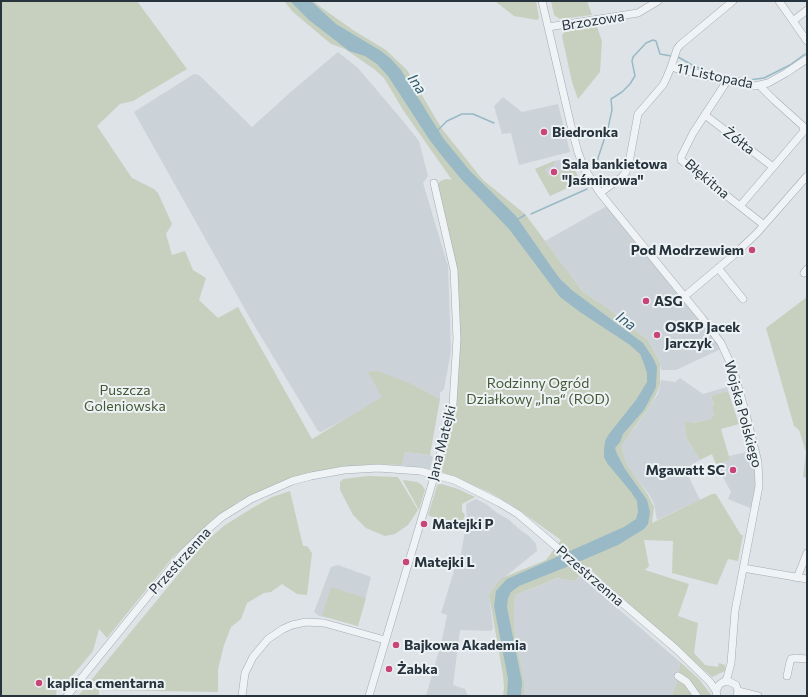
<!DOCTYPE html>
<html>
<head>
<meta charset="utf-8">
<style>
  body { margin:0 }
  #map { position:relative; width:808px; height:697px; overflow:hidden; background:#dde3e7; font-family:Commissioner,sans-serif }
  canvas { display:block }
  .frame { position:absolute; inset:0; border:2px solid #27343d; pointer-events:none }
</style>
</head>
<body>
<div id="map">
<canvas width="808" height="697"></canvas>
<div class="frame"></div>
</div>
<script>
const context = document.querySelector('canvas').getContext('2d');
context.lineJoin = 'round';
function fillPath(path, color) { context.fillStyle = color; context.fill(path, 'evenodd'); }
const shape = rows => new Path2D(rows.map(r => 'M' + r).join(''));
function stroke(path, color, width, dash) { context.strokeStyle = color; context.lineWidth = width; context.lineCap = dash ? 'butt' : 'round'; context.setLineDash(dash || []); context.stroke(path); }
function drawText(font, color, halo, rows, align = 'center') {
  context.font = font + ' Commissioner,sans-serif'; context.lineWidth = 4; context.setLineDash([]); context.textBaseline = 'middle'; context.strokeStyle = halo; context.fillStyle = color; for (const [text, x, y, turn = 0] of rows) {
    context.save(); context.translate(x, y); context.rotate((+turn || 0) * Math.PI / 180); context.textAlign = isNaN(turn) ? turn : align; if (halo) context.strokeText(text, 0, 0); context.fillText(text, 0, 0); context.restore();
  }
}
fillPath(shape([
  [338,52,358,68,403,121,419,141,428,176,423,183,448,266,451,351,444,389,440,393,440,399,412,384,321,432,318,431,251,320,134,112,194,74,199,75,252,127,293,90],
  [503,97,522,112,558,104,570,152,519,165,511,133,502,134,494,106],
  [569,158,580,182,550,196,535,169,554,161],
  [607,206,692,310,721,349,676,370,661,370,660,363,648,340,623,321,608,308,583,292,545,241],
  [680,378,703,394,727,387,728,391,711,396,714,406,712,407,714,415,710,419,694,423,684,421,687,439,700,460,685,469,700,500,657,520,654,504,650,496,625,464,621,455,621,444,634,429,658,394,661,380,675,382],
  [752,451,756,483,753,509,728,499,731,492,716,464,730,460,729,456],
  [405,452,430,455,433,457,430,469,402,465],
  [476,499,486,504,497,513,508,519,519,529,529,536,536,544,537,551,496,584,489,595,493,628,491,631,460,630,453,685,465,689,468,696,426,696,442,640,447,615,441,613,457,561,460,559,467,520,466,504],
  [338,565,371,577,358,626,330,618,319,616,314,612,331,567],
  [580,576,680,662,678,679,672,696,524,696,524,681,515,635,514,620,515,595,559,578,575,581]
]), '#cbd3d8');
fillPath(shape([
  [1,1,137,1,187,69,133,101,120,104,97,126,132,178,154,189,158,193,172,224,166,234,172,255,185,251,193,270,206,278,199,300,218,318,238,307,312,439,382,397,368,372,378,371,412,384,440,399,430,455,405,452,402,465,376,464,339,467,305,474,273,485,239,501,209,523,173,557,107,638,99,629,93,651,68,681,61,683,57,687,56,696,1,696],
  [284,1,313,1,322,8,353,30,386,50,407,70,442,129,483,180,525,214,583,292,608,308,623,321,648,340,660,363,660,384,656,395,649,407,621,446,626,464,648,495,654,507,652,523,712,494,716,494,741,535,743,535,738,561,728,559,717,585,672,573,673,541,644,540,649,566,645,570,689,584,678,616,698,623,694,653,705,665,718,667,719,663,725,665,725,671,712,677,603,581,588,567,575,581,558,578,515,595,514,620,515,635,524,681,524,696,503,696,504,688,503,675,489,595,496,584,502,578,546,560,561,540,512,505,489,492,442,472,439,468,456,405,458,313,437,186,439,182,443,180,447,179,452,180,403,110,384,78,374,69,345,49,331,44,293,12],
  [495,1,536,1,539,18,537,20,514,16],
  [551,1,587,1,592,15,560,19,554,15],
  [596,24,602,41,600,72,578,99,572,82,562,36,566,28],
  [554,161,555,163,553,164,553,165,545,169,548,176,552,174,553,176,567,169,568,172,575,169,580,182,550,196,535,169],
  [807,297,807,478,803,477,806,452,799,430,794,426,766,328],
  [728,391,739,424,721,429,730,460,716,464,712,454,700,460,687,439,684,421,694,423,710,419,714,415,712,407,714,405,711,396],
  [368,476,398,477,418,510,408,525,395,534,385,536,366,528,353,515,340,490,340,482,343,479],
  [404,480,417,482,422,485,425,490,419,510,403,481],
  [438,483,458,489,475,497,462,504,462,511,465,515,459,530,428,515],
  [290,491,303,546,307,546,312,553,307,595,297,594,282,584,271,592,264,593,247,603,241,619,231,627,224,645,218,669,218,692,99,690,99,696,78,696,205,542,225,525,254,507,272,497],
  [331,587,366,598,358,626,322,616],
  [680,662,699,679,712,696,672,696,678,679]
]), '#c7d0bf');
fillPath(shape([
  [290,1,311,1,336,24,381,51,391,59,401,70,443,138,470,171,516,216,552,268,561,280,573,291,643,343,653,358,657,367,656,387,652,395,644,410,623,434,620,442,615,448,617,454,625,469,647,500,650,512,648,524,644,529,618,545,569,566,519,586,511,592,508,598,507,607,522,682,521,696,507,696,508,679,494,606,496,591,507,579,624,527,636,519,638,512,637,501,631,492,607,463,604,457,604,450,605,441,609,434,636,400,647,382,647,373,644,364,640,354,630,345,580,312,560,297,509,229,462,180,442,156,429,139,388,76,377,64,365,56,349,51,309,20]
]), '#99b9c6');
stroke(shape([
  [678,57,694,66,711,73,749,80,764,78,790,65,805,54],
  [437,131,447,121,462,114,473,114,494,123],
  [598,167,598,158,608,128,612,110,611,99,622,92,630,84,633,79,635,76,632,61,633,57,646,43,653,40,656,41,660,54,671,56],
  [531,214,587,189],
  [518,219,525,215]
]), '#99b9c6', 1.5);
const minor = shape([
  [542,1,571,126,578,152,584,168,600,193,702,318,721,343,733,369,747,418,758,462,759,486,735,611,731,663,727,678,724,682],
  [779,1,807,41],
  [793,21,807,10],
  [548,27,638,13,658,1],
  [671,67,677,49,680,45,733,1],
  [727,81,693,133,681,157,681,160,764,225],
  [705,115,773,167],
  [600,193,622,177,626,172,630,157,638,114,663,85,666,79,671,67,727,81,755,86,768,83,786,73,807,59],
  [740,206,804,131,803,126,774,100,760,86],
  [718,268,743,299],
  [804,273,807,269],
  [685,296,735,254,757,233,807,176],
  [743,568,807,579],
  [797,578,807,553],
  [678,676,687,682,697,696],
  [787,676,790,662,791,659,795,658,807,659],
  [738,691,758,696],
  [67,696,183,553,208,529,222,517,251,499,292,481,311,476,344,470,378,468,420,471,454,480,500,503,518,514,676,649,710,682,716,691],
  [242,696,245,673,253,657,268,639,283,629,292,625,306,622,324,623,385,640],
  [369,696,437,467,453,404,457,339,454,270,434,183],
  [717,696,716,691,719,685,723,682,728,681,736,685,738,691,737,696]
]);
stroke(minor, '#a3abb1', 8);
stroke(minor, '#f0f3f5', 7);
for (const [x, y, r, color] of [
  [544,132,4,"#c94578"],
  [554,172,4,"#c94578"],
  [752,250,4,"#c94578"],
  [646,301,4,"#c94578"],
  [657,335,4,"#c94578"],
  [733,470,4,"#c94578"],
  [424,524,4,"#c94578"],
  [406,562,4,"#c94578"],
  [396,645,4,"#c94578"],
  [389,669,4,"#c94578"],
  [39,683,4,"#c94578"]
]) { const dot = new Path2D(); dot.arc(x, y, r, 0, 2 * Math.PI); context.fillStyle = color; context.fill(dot); stroke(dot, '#edf2f4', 1.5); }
drawText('14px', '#27343d', '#edf2f4', [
  ["Brzozowa",593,21,-9],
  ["11 Listopada",715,76,12],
  ["Żółta",739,141,37],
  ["Błękitna",707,179,40],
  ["Wojska Polskiego",743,414,75],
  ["Jana Matejki",442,443,-76],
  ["Przestrzenna",180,561,-48],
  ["Przestrzenna",590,576,41]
]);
drawText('bold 14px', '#27343d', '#edf2f4', [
  ["Biedronka",552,132],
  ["Sala bankietowa",562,164],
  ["\"Jaśminowa\"",562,180],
  ["Pod Modrzewiem",744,250,"right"],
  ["ASG",654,301],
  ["OSKP Jacek",665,327],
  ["Jarczyk",665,343],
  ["Mgawatt SC",725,470,"right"],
  ["Matejki P",432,524],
  ["Matejki L",414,562],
  ["Bajkowa Akademia",404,645],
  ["Żabka",397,669],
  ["kaplica cmentarna",47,683]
], 'left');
drawText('14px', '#445835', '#edf2f4', [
  ["Rodzinny Ogród",538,383],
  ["Działkowy „Ina“ (ROD)",538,399],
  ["Puszcza",125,390],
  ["Goleniowska",125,406]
]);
drawText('italic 15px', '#335c6f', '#edf2f4', [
  ["Ina",417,84,56],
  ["Ina",626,321,36]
]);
</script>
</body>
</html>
